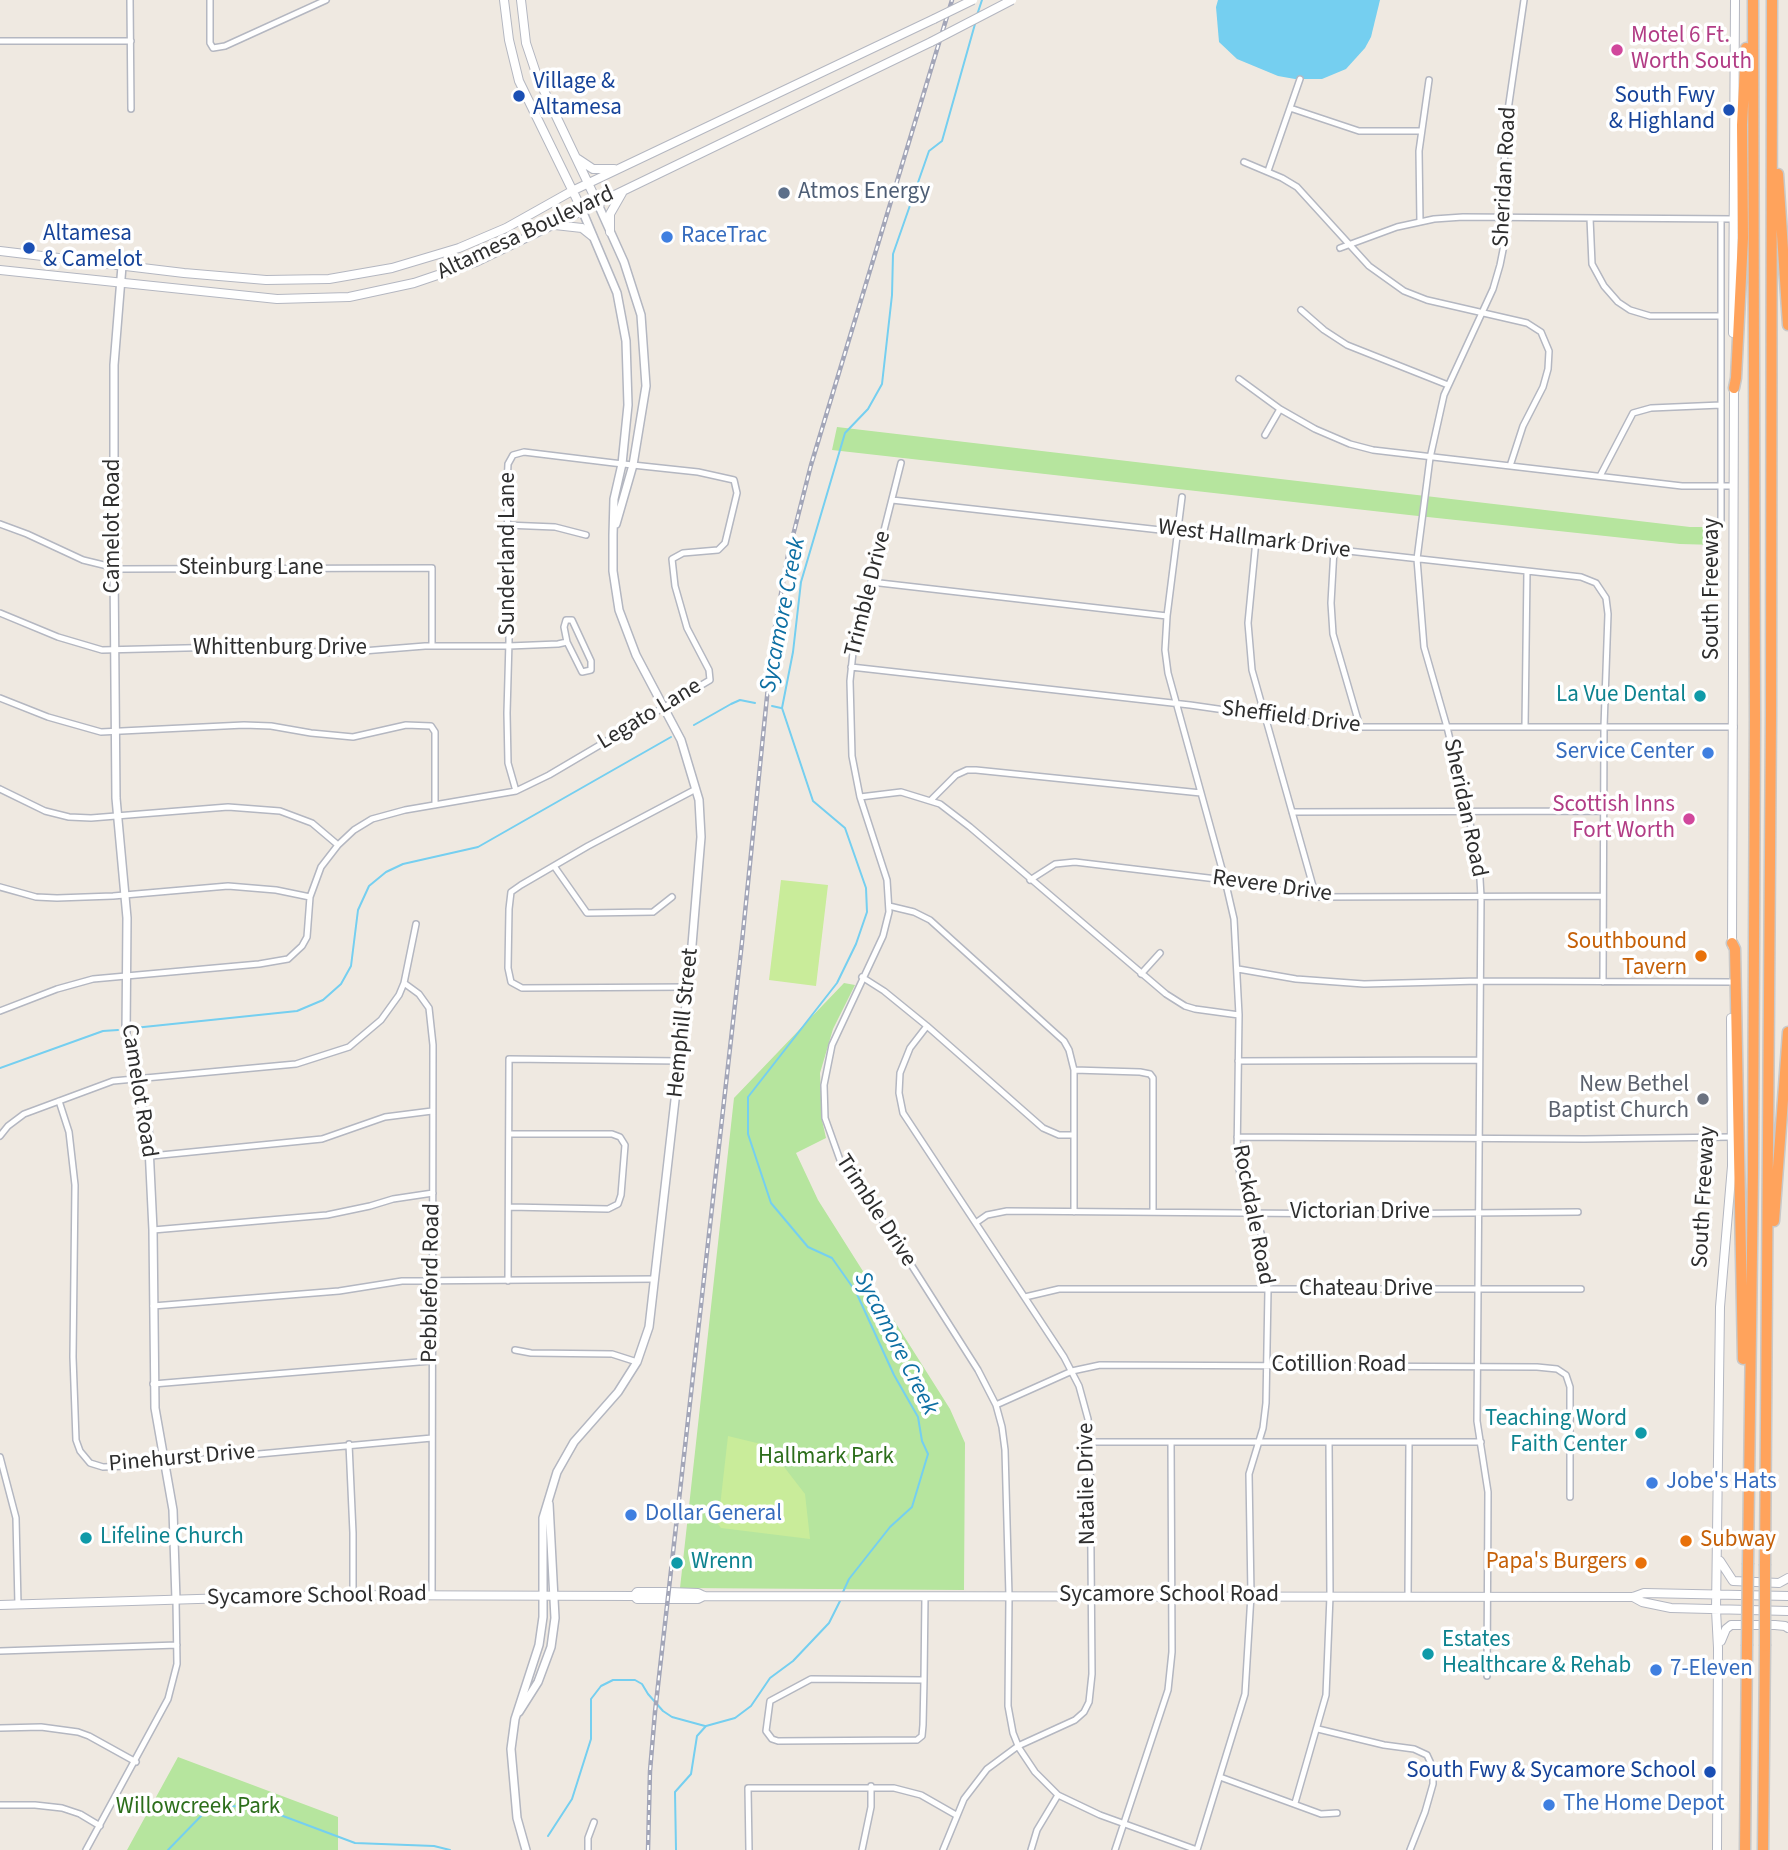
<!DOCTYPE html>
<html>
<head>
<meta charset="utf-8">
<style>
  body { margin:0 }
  canvas { display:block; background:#efe9e1 }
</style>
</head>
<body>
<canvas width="1788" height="1850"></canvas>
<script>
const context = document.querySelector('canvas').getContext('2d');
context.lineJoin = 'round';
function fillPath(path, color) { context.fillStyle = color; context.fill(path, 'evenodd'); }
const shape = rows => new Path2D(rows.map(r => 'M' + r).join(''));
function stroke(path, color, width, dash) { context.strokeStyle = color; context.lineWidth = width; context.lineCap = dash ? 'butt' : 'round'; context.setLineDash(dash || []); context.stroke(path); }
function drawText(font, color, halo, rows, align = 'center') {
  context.font = font + ' "Source Sans 3",sans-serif'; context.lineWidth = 7; context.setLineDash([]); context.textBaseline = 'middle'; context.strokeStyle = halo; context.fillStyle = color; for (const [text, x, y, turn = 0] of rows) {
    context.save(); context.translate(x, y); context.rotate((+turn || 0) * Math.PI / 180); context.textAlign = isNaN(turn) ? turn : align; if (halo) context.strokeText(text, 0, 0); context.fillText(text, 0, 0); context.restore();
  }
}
fillPath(shape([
  [837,427,1690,527,1717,527,1717,545,1680,544,1409,515,832,450],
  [844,983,855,985,833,1029,820,1073,822,1120,826,1138,796,1153,818,1200,950,1409,965,1443,964,1590,680,1588,734,1098],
  [178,1757,338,1817,338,1850,127,1850]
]), '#b6e59e');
fillPath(shape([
  [781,880,828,885,816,986,769,980],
  [728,1436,765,1445,771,1450,805,1494,810,1539,721,1528,718,1524]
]), '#c9ec9a');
fillPath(shape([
  [1218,0,1380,0,1371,37,1365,48,1346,69,1322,79,1295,79,1278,76,1237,59,1219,42,1216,7]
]), '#75cff0');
stroke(shape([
  [977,15,982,0],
  [772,706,781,708],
  [694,725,731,704,740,700,755,703],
  [134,1028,297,1011,323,1000,341,984,351,966,358,910,369,886,386,872,403,864,478,847,671,737],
  [0,1068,103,1031,118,1030],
  [843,1592,849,1579,890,1527,912,1507,928,1454,922,1441,918,1417,894,1375,856,1292,832,1258,808,1247,771,1203,748,1134,748,1097,837,983,856,944,867,912,866,888,845,828,813,801,782,708,793,652,801,582,845,433,868,409,882,384,892,295,893,254,929,151,942,141,975,24],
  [548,1836,572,1799,591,1739,591,1699,601,1686,613,1680,635,1680,642,1684,648,1694,663,1711,672,1717,705,1726],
  [168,1850,203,1814,220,1807,238,1806,259,1807,355,1843,434,1846,450,1850],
  [676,1850,675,1792,691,1774,697,1736,706,1726,735,1718,751,1706,770,1678,793,1661,829,1623,840,1601]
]), '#75cff0', 2);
const minor = shape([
  [130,0,131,109],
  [210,0,210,43,213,48,225,46,326,0],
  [0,41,131,41],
  [1290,108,1359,131,1421,131],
  [1244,162,1282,178,1297,187,1369,266,1404,291,1427,300,1527,323,1541,332,1549,351,1548,369,1543,387,1523,426,1510,466],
  [1268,171,1300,79],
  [1590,218,1592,264,1604,286,1618,302,1630,310,1650,316,1721,316],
  [1420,222,1419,151,1429,80],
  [1340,248,1397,227,1434,219,1463,217,1733,219],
  [1301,310,1324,330,1347,345,1448,385],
  [1239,379,1280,409,1315,429,1350,444,1373,450,1682,486,1734,486],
  [1265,435,1280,409],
  [901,463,871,582,855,633,850,681,852,756,860,797,887,880,889,912,883,936,832,1045,824,1085,825,1118,840,1160,891,1233,978,1370,996,1405,1002,1427,1005,1450,1009,1596,1008,1706,1013,1733,1019,1748,1035,1772,1058,1795,1100,1815,1197,1850],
  [1600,476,1633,413,1651,408,1721,405],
  [1182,497,1167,616,1165,650,1168,673,1225,880,1234,919,1239,1015,1237,1158,1241,1179,1261,1233,1268,1290,1266,1403,1263,1428,1249,1474,1251,1595,1245,1694,1197,1850],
  [892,500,1581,577,1596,583,1606,598,1608,614,1604,727,1603,982],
  [0,524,27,534,83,560,120,569,432,568,432,646],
  [506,525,555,527,586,535],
  [1721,527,1721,219],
  [1256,540,1248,623,1252,670,1316,897],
  [1334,549,1331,603,1333,634,1360,727],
  [871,582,1167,616],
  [0,613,58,637,102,650,226,647,338,653,425,646,509,646,558,644,567,642,582,672,591,670,591,661,572,620,566,620,564,627,567,642],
  [851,667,1190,705,1343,727,1734,727],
  [0,698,48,717,101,732,244,725,271,726,311,733,353,737,406,725,431,726,435,732,435,805],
  [1525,727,1527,571],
  [0,789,45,811,69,817,91,818,228,807,280,811,312,823,338,845],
  [860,797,901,792,940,804,970,827,1166,994,1185,1006,1195,1009,1239,1015],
  [931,800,956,775,967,770,976,770,1201,793],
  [1292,812,1603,811],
  [554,866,587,913,653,912,672,897],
  [1030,880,1055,864,1075,862,1225,880,1316,897,1603,896],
  [0,887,36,897,57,898,113,896,228,886,276,890,310,897],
  [889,906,914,912,930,920,1064,1041,1069,1050,1074,1070,1074,1212],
  [1238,969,1296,979,1364,984,1479,981,1731,982],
  [1141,974,1160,953],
  [862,977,884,991,927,1026,1043,1128,1059,1135,1074,1135],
  [404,983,419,994,429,1008,433,1045,432,1596],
  [688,987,522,988,511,982,508,968,509,909,511,892,521,885,588,846,696,789],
  [0,1011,57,989,93,979,259,964,288,959,302,946,307,937,310,897,321,867,338,845,354,830,372,819,405,810,516,791,549,775,710,680,709,670,687,628,675,586,672,559,683,553,718,550,725,543,737,493,734,480,698,472,614,463,524,452,513,455,508,464,507,485,509,641,507,713,508,763,516,791],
  [927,1026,910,1048,900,1073,899,1093,903,1113,1064,1357,1079,1386,1088,1419,1090,1442,1092,1674,1089,1702,1084,1712,1075,1720,1018,1746,987,1769,964,1799,943,1850],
  [1238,1061,1479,1060],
  [1074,1070,1140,1072,1150,1074,1153,1078,1153,1212],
  [59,1101,69,1132,75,1185,73,1357,76,1440,80,1451,90,1463,103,1467,129,1466,432,1438],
  [0,1136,8,1126,24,1114,113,1081,296,1064,349,1047,381,1020,399,995,404,983,416,924],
  [1237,1137,1584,1139,1731,1137],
  [151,1156,322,1139,385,1117,432,1111],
  [509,1207,608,1209,618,1204,621,1195,625,1145,620,1137,612,1134,509,1134],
  [977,1222,987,1215,1007,1211,1361,1214,1578,1212],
  [153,1230,327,1215,370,1206,393,1199,433,1193],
  [508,1281,509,1059,680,1061],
  [1025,1297,1059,1289,1581,1289],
  [153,1306,339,1291,402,1281,655,1279],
  [515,1350,531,1353,612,1354,637,1362],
  [153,1384,431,1361],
  [996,1405,1072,1371,1100,1365,1537,1367,1557,1369,1566,1375,1570,1387,1570,1497],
  [1090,1442,1481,1442],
  [349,1444,353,1533,353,1595],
  [0,1457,16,1518,18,1605],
  [1408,1596,1409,1442],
  [0,1651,177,1645],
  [1487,1676,1488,1492,1477,1421,1481,897,1479,861,1447,727,1424,647,1417,559,1430,458,1444,395,1493,289,1500,265,1504,245,1502,198,1507,117,1524,0],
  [924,1680,811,1679,770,1701,766,1731,772,1739,778,1741,917,1740,922,1736,923,1725,924,1680,925,1596],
  [0,1728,41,1727,78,1732,89,1736,136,1762],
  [1318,1729,1384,1745,1414,1749,1427,1755,1433,1768,1433,1784,1425,1812,1410,1850],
  [1220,1777,1321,1814,1337,1813],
  [1295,1803,1326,1695,1330,1596,1329,1442],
  [0,1805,35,1805,62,1808,80,1814,100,1826],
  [86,1850,168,1699,177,1664,176,1600],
  [588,1850,588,1838,594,1822],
  [749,1850,748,1788,894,1788,921,1795,956,1815],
  [862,1850,871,1807,871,1786],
  [1031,1850,1037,1830,1058,1795],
  [1115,1850,1168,1690,1172,1652,1171,1442]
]);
const tertiary = shape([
  [597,202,624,262,641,315,646,386,633,465,616,524],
  [122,266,114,365,114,568,116,798,127,918,126,1034,133,1078,148,1126,153,1230,155,1408,173,1510,176,1600],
  [519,1712,538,1682,551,1647,555,1618,549,1504],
  [526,1850,517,1818,511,1749,515,1719,539,1645,543,1617,543,1518,557,1472,574,1442,618,1392,637,1362,649,1327,690,969,701,837,699,800,681,740,636,655,619,610,613,571,613,535,614,499,622,464,628,405,626,341,617,293,582,210]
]);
const secondary = shape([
  [504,0,509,40,519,81,582,210],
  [521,0,526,43,537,76,597,202],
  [578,159,593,169,614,169],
  [555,225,582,228,592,236],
  [610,232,610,214,622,193],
  [0,251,184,273,266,280,329,279,392,268,459,248,506,228,572,191,934,19],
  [0,270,277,299,349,297,414,283,476,262,931,42],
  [1733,333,1735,0],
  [1732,945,1734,384],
  [1720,1561,1733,1581,1779,1583,1788,1578],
  [634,1596,637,1592,669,1592,698,1593,704,1596,1633,1597,1644,1593,1788,1596],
  [1633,1597,1642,1602,1671,1608,1788,1611],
  [0,1605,329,1595,634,1596,637,1599,698,1599,704,1596],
  [1721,1641,1726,1629,1731,1625,1775,1625,1785,1626,1788,1628],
  [1717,1850,1718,1648,1716,1610,1720,1307,1732,1166,1731,1018]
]);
const motorway = shape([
  [1778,174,1788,325],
  [1734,388,1736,378,1743,238,1742,125,1746,48],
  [1732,943,1735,949,1743,1359],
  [1774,1221,1788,1032],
  [1748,1563,1753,1173,1755,719,1753,0],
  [1765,1564,1771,716,1772,0],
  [1745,1850,1747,1646],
  [1763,1850,1765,1646]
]);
stroke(minor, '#b4b7c1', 8);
stroke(tertiary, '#b4b7c1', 10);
stroke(secondary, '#b4b7c1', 10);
stroke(motorway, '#c9c9c9', 13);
stroke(minor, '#fff', 5);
stroke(tertiary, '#fff', 7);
stroke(secondary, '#fff', 8);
stroke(motorway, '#ffa35c', 10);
const rail = shape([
  [648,1850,650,1771,655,1712,742,942,773,638,788,555,811,465,952,0]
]);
stroke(rail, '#a3a6b8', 4.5);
stroke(rail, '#fff', 2, [5]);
const secondaryBridge = shape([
  [934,19,973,0],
  [931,42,1012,0]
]);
const motorwayBridge = shape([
  [1747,1646,1748,1563],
  [1765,1646,1765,1564]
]);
stroke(secondaryBridge, '#b4b7c1', 10, []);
stroke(motorwayBridge, '#c9c9c9', 13, []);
stroke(secondaryBridge, '#fff', 8);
stroke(motorwayBridge, '#ffa35c', 10);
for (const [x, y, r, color] of [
  [1617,50,7,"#d1479c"],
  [519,96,7,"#1a4fb4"],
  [1729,110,7,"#1a4fb4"],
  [784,193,7,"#5c6f8a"],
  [667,237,7,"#3f7fe0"],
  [29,248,7,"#1a4fb4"],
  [1700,696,7,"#0f9aa8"],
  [1708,753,7,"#3f7fe0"],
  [1689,819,7,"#d1479c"],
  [1701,956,7,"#e8710a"],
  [1703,1099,7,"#6b7280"],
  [1641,1433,7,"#0f9aa8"],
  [1652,1483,7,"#3f7fe0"],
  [631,1515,7,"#3f7fe0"],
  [86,1538,7,"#0f9aa8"],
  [1686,1541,7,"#e8710a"],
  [677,1563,7,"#0f9aa8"],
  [1641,1563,7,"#e8710a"],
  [1428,1654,7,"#0f9aa8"],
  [1656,1670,7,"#3f7fe0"],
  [1710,1772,7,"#1a4fb4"],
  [1549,1805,7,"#3f7fe0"]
]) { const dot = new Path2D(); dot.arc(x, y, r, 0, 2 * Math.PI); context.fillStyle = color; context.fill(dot); stroke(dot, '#fff', 2.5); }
drawText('23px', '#b23c85', '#fff', [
  ["Motel 6 Ft.",1631,37],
  ["Worth South",1631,63],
  ["Scottish Inns",1675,806,"right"],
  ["Fort Worth",1675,832,"right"]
], 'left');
drawText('23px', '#164399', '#fff', [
  ["Village &",533,83],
  ["Altamesa",533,109],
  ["South Fwy",1715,97,"right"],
  ["& Highland",1715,123,"right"],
  ["Altamesa",43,235],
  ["& Camelot",43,261],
  ["South Fwy & Sycamore School",1696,1772,"right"]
], 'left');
drawText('23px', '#2e2e2e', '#fff', [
  ["Sheridan Road",1506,177,-87],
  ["Altamesa Boulevard",526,234,-25],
  ["Camelot Road",114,526,-90],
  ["West Hallmark Drive",1254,540,7],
  ["Sunderland Lane",509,554,-90],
  ["Steinburg Lane",251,569],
  ["South Freeway",1713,589,-90],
  ["Trimble Drive",869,594,-76],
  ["Whittenburg Drive",280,649],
  ["Legato Lane",650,715,-31],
  ["Sheffield Drive",1291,718,7],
  ["Sheridan Road",1464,808,78],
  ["Revere Drive",1272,887,8],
  ["Hemphill Street",684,1023,-84],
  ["Camelot Road",138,1091,81],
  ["South Freeway",1705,1197,-87],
  ["Trimble Drive",875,1211,57],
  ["Victorian Drive",1360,1213],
  ["Rockdale Road",1252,1215,79],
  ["Pebbleford Road",432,1283,-89],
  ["Chateau Drive",1366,1290],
  ["Cotillion Road",1339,1366],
  ["Pinehurst Drive",182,1459,-5],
  ["Natalie Drive",1088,1484,-91],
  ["Sycamore School Road",1169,1596],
  ["Sycamore School Road",317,1597,-1]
]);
drawText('23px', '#4e5e75', '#fff', [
  ["Atmos Energy",798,193]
], 'left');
drawText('23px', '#366cbe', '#fff', [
  ["RaceTrac",681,237],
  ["Service Center",1694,753,"right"],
  ["Jobe's Hats",1666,1483],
  ["Dollar General",645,1515],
  ["7-Eleven",1670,1670],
  ["The Home Depot",1563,1805]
], 'left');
drawText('23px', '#0d838f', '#fff', [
  ["La Vue Dental",1686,696,"right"],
  ["Teaching Word",1627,1420,"right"],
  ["Faith Center",1627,1446,"right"],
  ["Lifeline Church",100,1538],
  ["Wrenn",691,1563],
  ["Estates",1442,1641],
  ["Healthcare & Rehab",1442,1667]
], 'left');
drawText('23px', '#c56008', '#fff', [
  ["Southbound",1687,943],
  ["Tavern",1687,969],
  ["Subway",1700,1541,"left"],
  ["Papa's Burgers",1627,1563]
], 'right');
drawText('23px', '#5b616d', '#fff', [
  ["New Bethel",1689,1086],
  ["Baptist Church",1689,1112]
], 'right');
drawText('23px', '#2c6e1b', '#fff', [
  ["Hallmark Park",826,1458],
  ["Willowcreek Park",198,1808]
]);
drawText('italic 24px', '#0d6fa3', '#fff', [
  ["Sycamore Creek",784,615,-79],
  ["Sycamore Creek",895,1344,63]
]);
</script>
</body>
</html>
